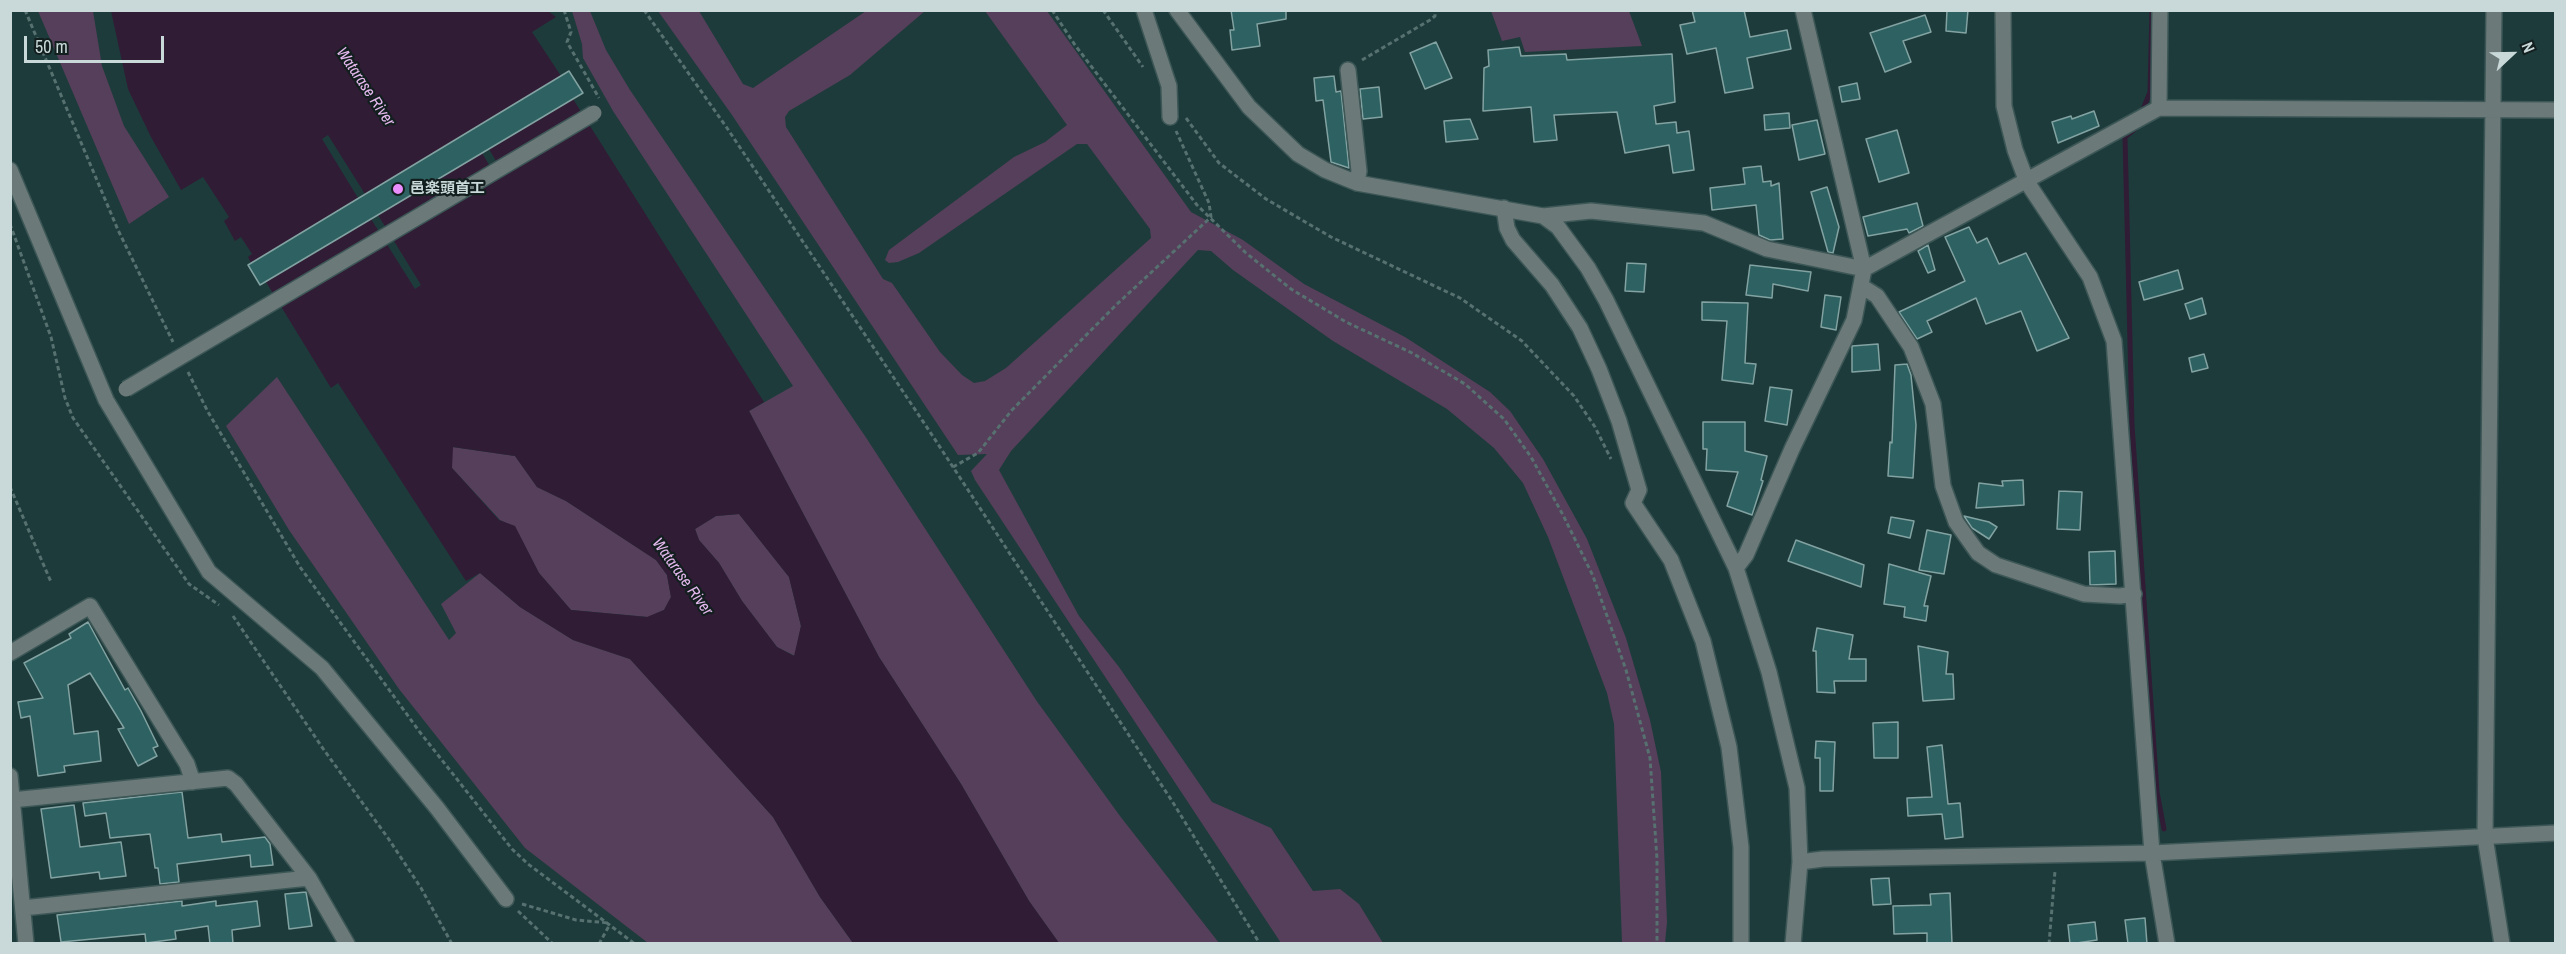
<!DOCTYPE html>
<html>
<head>
<meta charset="utf-8">
<style>
  body { margin:0 }
  #map { position:relative; width:2566px; height:954px; overflow:hidden; background:#1e3b3b; font-family:"Archivo Narrow",sans-serif }
  canvas { display:block }
  .frame { position:absolute; inset:0; border:12px solid #c9d9d9; pointer-events:none }
  .north { position:absolute; left:2482px; top:24px; width:60px; height:60px; -webkit-text-stroke:4px #131f1f; paint-order:stroke; rotate:68deg; font-size:16px; font-weight:700; line-height:24px; text-align:center; color:#c9d9d9 }
  .north::after { content:''; display:block; margin:auto; width:21px; height:27px; background:#c9d9d9; clip-path:polygon(50% 0,100% 100%,50% 72%,0 100%) }
  .scale { position:absolute; left:24px; top:36px; width:140px; height:27px; box-sizing:border-box; border:3px solid #c9d9d9; border-top:0; padding-left:8px; font-size:18px; line-height:21px; white-space:nowrap; color:#c9d9d9; -webkit-text-stroke:4px #131f1f; paint-order:stroke }
</style>
</head>
<body>
<div id="map">
<canvas width="2566" height="954"></canvas>
<div class="frame"></div>
<div class="north">N</div>
<div class="scale">50 m</div>
</div>
<script>
const context = document.querySelector('canvas').getContext('2d');
context.lineJoin = 'round';
function fillPath(path, color) { context.fillStyle = color; context.fill(path, 'evenodd'); }
const shape = rows => new Path2D(rows.map(r => 'M' + r).join(''));
function stroke(path, color, width, dash) { context.strokeStyle = color; context.lineWidth = width; context.lineCap = dash ? 'butt' : 'round'; context.setLineDash(dash || []); context.stroke(path); }
function drawText(font, color, halo, rows, align = 'center') {
  context.font = font + ' "Archivo Narrow","Noto Sans JP",sans-serif'; context.lineWidth = 4.5; context.setLineDash([]); context.textBaseline = 'middle'; context.strokeStyle = halo; context.fillStyle = color; for (const [text, x, y, turn = 0] of rows) {
    context.save(); context.translate(x, y); context.rotate((+turn || 0) * Math.PI / 180); context.textAlign = isNaN(turn) ? turn : align; if (halo) context.strokeText(text, 0, 0); context.fillText(text, 0, 0); context.restore();
  }
}
fillPath(shape([
  [38,11,93,11,102,66,124,126,169,197,129,224],
  [572,11,590,11,606,50,630,90,867,439,1036,700,1120,816,1219,943,1059,943,1029,901,961,784,879,657,749,411,793,386,613,111,583,58,582,44],
  [1047,11,1191,212,1243,240,1304,284,1405,337,1490,392,1510,411,1543,459,1587,539,1626,638,1650,720,1661,772,1667,922,1665,943,1622,943,1614,724,1607,693,1548,537,1523,483,1494,448,1447,409,1333,341,1233,270,1211,251,1198,250,1011,451,999,470,1079,616,1119,667,1212,802,1271,828,1313,891,1340,889,1359,904,1383,943,1281,943,975,480,971,471,987,454,958,455,732,115,658,11,699,11,743,84,753,88,866,11,925,11,850,75,789,111,785,117,786,127,883,279,892,283,940,352,962,375,974,383,985,381,1006,368,1151,238,1150,229,1087,144,1077,144,919,253,898,262,889,263,885,260,889,250,1014,157,1045,142,1067,125,985,11],
  [1491,11,1629,11,1642,46,1525,52,1520,37,1502,41],
  [277,377,449,640,456,633,441,604,480,573,520,607,573,640,630,659,773,817,820,897,853,943,648,943,525,848,399,689,289,530,226,426],
  [452,447,515,456,537,487,566,501,656,560,667,575,671,597,664,610,648,617,571,610,539,573,515,527,500,520,452,468],
  [739,514,789,577,801,626,795,656,777,647,742,601,719,563,699,540,695,529,716,516]
]), '#553f5a');
fillPath(shape([
  [111,11,548,11,556,17,532,32,561,76,365,194,328,135,322,139,358,198,251,263,248,257,252,254,241,237,235,241,224,221,229,217,203,177,181,190,151,137,128,89],
  [573,99,764,402,749,411,879,657,961,784,1029,901,1059,943,853,943,820,897,773,817,630,659,573,640,520,607,480,573,466,581,338,383,331,388,266,282,371,219,415,289,421,285,378,215,482,153,497,178,504,175,489,149],
  [453,447,515,456,537,487,566,501,656,560,667,575,671,597,664,610,647,617,571,610,539,573,515,526,499,520,452,468],
  [739,514,789,577,801,626,794,656,777,647,742,601,719,563,699,540,695,529,716,516]
]), '#311c36');
stroke(shape([
  [2142,112,2150,92,2152,10],
  [2138,124,2135,129,2125,137,2132,425,2157,792,2164,829]
]), '#311c36', 5);
const building = shape([
  [1231,10,1286,10,1286,19,1257,24,1260,46,1232,50,1230,30,1234,30,1231,10],
  [1692,10,1744,10,1750,37,1787,30,1791,49,1747,58,1753,88,1725,93,1716,48,1687,54,1680,25,1695,22,1692,10],
  [1947,10,1968,10,1966,33,1946,31,1947,10],
  [1925,15,1931,32,1903,41,1911,62,1885,72,1870,33,1925,15],
  [1436,42,1452,78,1425,89,1410,53,1436,42],
  [1519,47,1521,56,1566,54,1567,60,1672,54,1675,102,1654,106,1656,124,1676,122,1677,133,1689,131,1694,170,1673,173,1669,145,1625,153,1617,112,1554,115,1557,140,1534,142,1531,107,1483,111,1484,68,1489,66,1488,50,1519,47],
  [569,71,583,93,260,285,248,265,569,71],
  [1334,76,1336,92,1341,91,1349,168,1331,162,1323,100,1316,101,1314,78,1334,76],
  [1857,83,1860,99,1842,102,1839,87,1857,83],
  [1379,87,1382,117,1363,119,1360,89,1379,87],
  [2094,111,2099,126,2058,143,2052,122,2071,116,2072,119,2094,111],
  [1789,113,1790,128,1765,130,1764,115,1789,113],
  [1470,119,1478,139,1446,142,1444,121,1470,119],
  [1817,120,1825,154,1799,160,1792,125,1817,120],
  [1897,130,1909,173,1879,182,1866,139,1897,130],
  [1761,166,1763,182,1771,181,1771,186,1779,183,1783,239,1770,240,1759,235,1756,205,1712,210,1710,188,1745,184,1743,168,1761,166],
  [1827,187,1839,227,1833,253,1828,252,1811,192,1827,187],
  [1917,203,1923,226,1909,233,1907,229,1868,236,1863,217,1917,203],
  [1969,227,1977,243,1987,238,1999,264,2026,253,2069,338,2037,351,2021,311,1986,324,1976,298,1927,321,1932,332,1917,339,1899,312,1965,281,1945,237,1969,227],
  [1928,245,1935,270,1928,273,1918,251,1928,245],
  [1627,263,1646,264,1644,292,1625,291,1627,263],
  [1750,265,1811,272,1808,291,1773,284,1772,298,1746,295,1750,265],
  [2178,270,2183,289,2144,300,2139,282,2178,270],
  [1825,295,1841,297,1836,330,1821,327,1825,295],
  [2202,298,2206,314,2190,319,2185,304,2202,298],
  [1702,302,1748,303,1745,363,1756,364,1753,384,1722,380,1727,321,1702,320,1702,302],
  [1878,344,1880,370,1852,372,1852,346,1878,344],
  [2204,354,2208,368,2192,372,2189,358,2204,354],
  [1907,364,1911,375,1916,425,1913,478,1888,476,1890,442,1892,443,1895,365,1907,364],
  [1770,387,1792,390,1787,425,1765,421,1770,387],
  [1703,422,1745,422,1745,451,1767,456,1761,480,1763,481,1752,515,1727,506,1738,472,1706,470,1707,449,1703,449,1703,422],
  [2023,480,2024,505,1976,508,1979,483,2003,486,2002,481,2023,480],
  [2059,491,2082,492,2080,530,2057,529,2059,491],
  [1964,516,1989,522,1997,527,1989,539,1972,528,1964,516],
  [1891,517,1914,521,1910,538,1888,533,1891,517],
  [1927,530,1951,535,1944,574,1919,570,1927,530],
  [1796,540,1864,565,1861,587,1788,561,1796,540],
  [2115,551,2116,584,2090,585,2089,552,2115,551],
  [1889,564,1931,576,1924,606,1928,606,1926,621,1904,617,1905,607,1884,604,1889,564],
  [88,622,125,690,128,688,141,711,158,746,153,748,157,756,138,766,118,729,124,728,90,673,68,685,74,734,98,731,101,761,64,766,65,772,38,776,30,716,21,718,18,702,43,698,24,663,71,638,69,634,88,622],
  [1817,628,1853,635,1849,659,1866,659,1866,681,1834,681,1835,693,1817,692,1816,651,1813,651,1817,628],
  [1918,646,1948,652,1946,674,1953,674,1954,699,1923,701,1918,646],
  [1898,722,1898,758,1874,758,1873,723,1898,722],
  [1816,741,1835,742,1833,791,1820,791,1820,758,1815,758,1816,741],
  [1942,745,1948,804,1960,803,1963,837,1945,839,1942,814,1908,816,1907,798,1932,797,1927,747,1942,745],
  [182,792,188,838,221,834,222,842,265,837,270,844,273,865,251,867,250,855,177,864,179,882,160,884,158,868,155,868,150,834,110,838,106,813,85,816,83,803,182,792],
  [74,805,80,847,121,842,126,876,100,879,99,872,51,878,41,809,74,805],
  [1889,878,1891,904,1873,905,1871,879,1889,878],
  [306,892,312,926,289,929,285,894,306,892],
  [1950,893,1952,944,1927,944,1927,933,1894,934,1893,906,1931,905,1930,894,1950,893],
  [182,901,182,906,216,901,216,906,257,901,260,926,232,930,233,944,210,944,208,926,175,931,176,939,146,943,145,934,61,942,57,915,182,901],
  [2145,918,2147,944,2128,944,2125,920,2145,918],
  [2095,922,2097,940,2070,944,2068,925,2095,922]
]);
fillPath(building, '#2e6262');
stroke(building, '#83a2a2', 1.5);
const minor = shape([
  [1144,10,1169,86,1170,117],
  [1177,10,1249,107,1298,154,1325,170,1357,183,1543,216,1558,227,1588,268,1606,300,1736,568,1769,672,1797,788,1800,862,1793,944],
  [2003,10,2004,106,2015,150,2027,182,2090,277,2114,341,2152,853,2167,944],
  [2494,10,2485,837,2502,944],
  [1348,70,1359,171,1357,183],
  [2159,108,2160,10],
  [10,170,106,400,209,572,322,668,437,808,506,899],
  [1504,208,1507,228,1513,240,1552,285,1580,328,1599,369,1619,421,1639,490,1633,503,1671,560,1703,641,1729,747,1741,847,1741,944],
  [1543,216,1591,211,1704,223,1767,249,1864,269,2159,108,2556,110],
  [1861,286,1877,296,1911,347,1933,404,1943,486,1956,522,1978,553,1996,565,2084,594,2120,596,2134,594],
  [1736,568,1746,555,1792,449,1854,320,1864,269,1803,10],
  [10,653,90,606,187,764,193,782],
  [10,776,26,944],
  [12,800,228,778,236,784,309,878,347,944],
  [1800,862,1823,859,2152,853,2556,833],
  [23,908,309,878]
]);
stroke(minor, '#3d5757', 18);
stroke(shape([
  [25,10,118,230,173,342],
  [564,10,571,32,567,42,599,98],
  [644,10,727,128,932,435,1172,801,1260,944],
  [1052,10,1075,45,1197,205,1246,253,1291,289,1346,322,1412,353,1465,384,1504,419,1531,457,1563,515,1593,576,1626,670,1650,758,1657,859,1657,944],
  [1103,10,1143,67],
  [1362,60,1430,20,1435,16,1435,10],
  [1186,118,1219,163,1266,199,1331,237,1460,298,1522,341,1574,396,1595,427,1611,459],
  [10,224,51,337,65,398,73,418,189,584,219,605],
  [188,372,208,412,300,567,419,731,512,849,528,864,635,944],
  [953,467,978,453,1012,410,1116,305,1211,217,1209,203,1176,131],
  [10,487,51,582],
  [233,616,324,750,388,838,421,888,452,944],
  [522,904,576,920,609,923],
  [518,911,553,944],
  [599,944,610,924],
  [2049,944,2055,871]
]), '#577070', 3, [4.5, 3]);
stroke(minor, '#6c7979', 15);
const minorBridge = shape([
  [126,389,594,113]
]);
stroke(minorBridge, '#3d5757', 18, []);
stroke(minorBridge, '#6c7979', 15);
for (const [x, y, r, color] of [
  [398,189,6,"#ea8dfd"]
]) { const dot = new Path2D(); dot.arc(x, y, r, 0, 2 * Math.PI); context.fillStyle = color; context.fill(dot); stroke(dot, '#131f1f', 2); }
drawText('bold 15px', '#c9d9d9', '#131f1f', [
  ["邑楽頭首工",410,189]
], 'left');
drawText('italic 16px', '#e4b8ed', '#131f1f', [
  ["Watarase River",365,87,56],
  ["Watarase River",682,577,54]
]);
</script>
</body>
</html>
